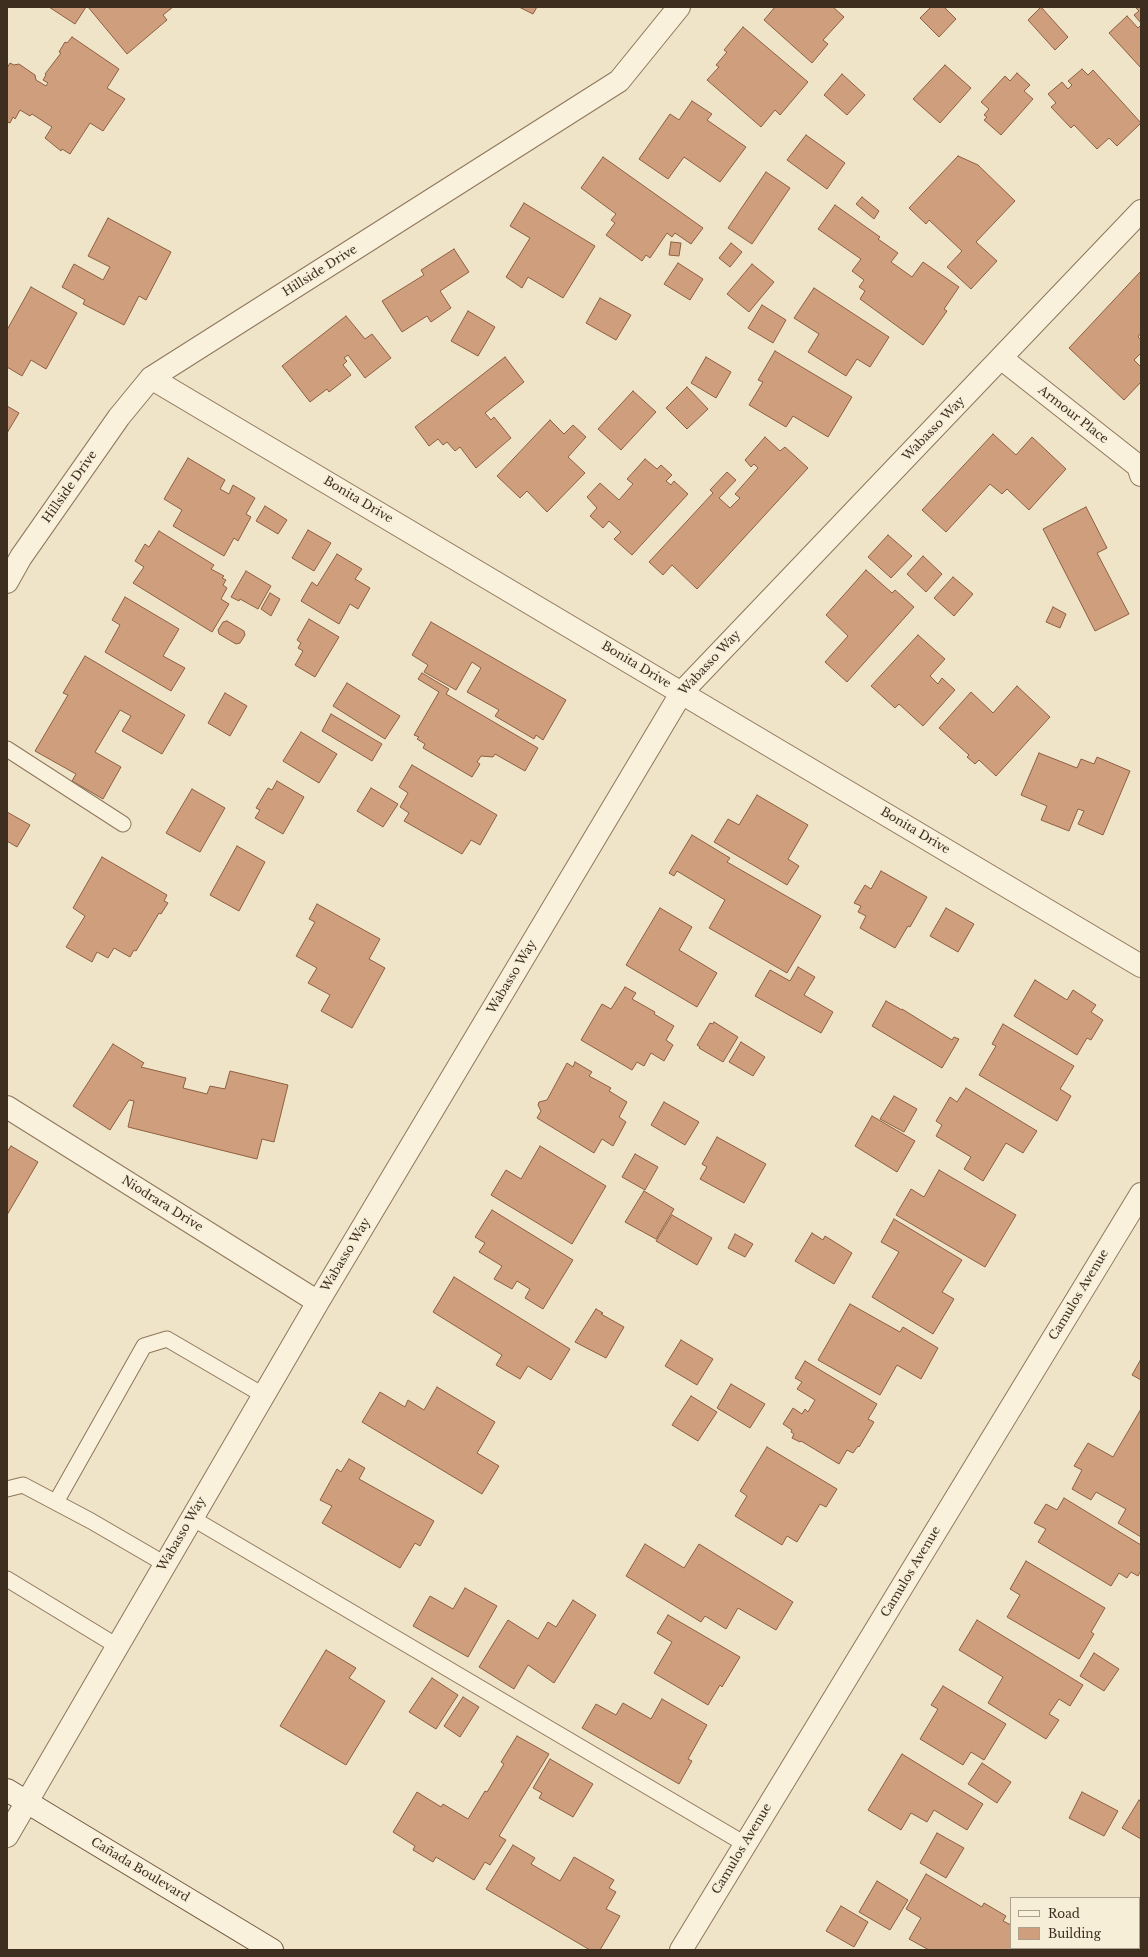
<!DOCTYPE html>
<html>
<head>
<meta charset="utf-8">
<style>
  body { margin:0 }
  #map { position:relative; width:1148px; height:1957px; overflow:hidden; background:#f0e4c8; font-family:"Libre Baskerville",serif }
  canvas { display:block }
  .frame { position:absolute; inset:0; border:8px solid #3d2e20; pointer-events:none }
  .legend { position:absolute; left:1010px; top:1897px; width:130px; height:52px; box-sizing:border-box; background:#f7eed8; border:1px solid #ada18e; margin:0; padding:5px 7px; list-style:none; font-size:12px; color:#3d2e20 }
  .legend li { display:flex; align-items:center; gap:8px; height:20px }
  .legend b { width:20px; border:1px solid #ada18e }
</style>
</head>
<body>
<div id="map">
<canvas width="1148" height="1957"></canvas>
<div class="frame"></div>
<ul class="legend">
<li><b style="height:5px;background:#faf1dc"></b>Road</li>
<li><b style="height:11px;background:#cf9f7d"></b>Building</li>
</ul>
</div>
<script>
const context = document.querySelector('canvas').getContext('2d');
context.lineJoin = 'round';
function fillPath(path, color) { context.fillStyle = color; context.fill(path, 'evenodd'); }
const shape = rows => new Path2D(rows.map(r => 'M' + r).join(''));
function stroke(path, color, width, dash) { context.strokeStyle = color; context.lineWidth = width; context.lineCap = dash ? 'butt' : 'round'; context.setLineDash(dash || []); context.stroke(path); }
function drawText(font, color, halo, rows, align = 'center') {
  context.font = font + ' "Libre Baskerville",serif'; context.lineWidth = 3.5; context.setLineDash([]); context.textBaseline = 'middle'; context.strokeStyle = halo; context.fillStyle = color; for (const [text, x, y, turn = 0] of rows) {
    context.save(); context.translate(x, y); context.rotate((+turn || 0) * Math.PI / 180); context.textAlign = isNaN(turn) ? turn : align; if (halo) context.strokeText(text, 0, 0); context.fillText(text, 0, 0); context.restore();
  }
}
const building = shape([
  [49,7,86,7,75,24,49,7],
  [88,7,173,7,163,15,167,20,127,54,88,7],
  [519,7,537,7,533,14,519,7],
  [775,7,833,7,844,17,823,40,828,44,812,63,764,20,775,7],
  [931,7,944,7,956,19,939,37,920,18,931,7],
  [1041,7,1068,37,1055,50,1028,20,1041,7],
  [1135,7,1141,7,1141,23,1134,15,1139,11,1135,7],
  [1127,16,1138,28,1141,25,1141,68,1109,33,1127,16],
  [743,27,808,82,780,115,775,110,761,127,707,80,719,67,716,65,727,52,724,50,743,27],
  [72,37,119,69,107,88,125,99,103,131,90,123,70,154,62,149,61,151,45,138,52,127,32,114,30,116,20,110,15,119,13,117,10,123,7,122,7,68,10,63,14,65,19,64,35,75,36,80,46,86,48,83,43,80,46,75,45,74,61,53,59,52,65,42,67,43,72,37],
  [945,65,971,88,940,123,913,99,945,65],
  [1082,69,1088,75,1093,70,1141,123,1117,146,1109,138,1097,149,1074,125,1071,128,1051,107,1056,103,1048,94,1062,82,1068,89,1072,85,1068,81,1082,69],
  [1017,73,1030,85,1024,91,1033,99,1001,135,984,120,987,117,984,115,989,109,981,102,1005,76,1010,81,1017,73],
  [842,74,865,95,847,115,824,95,842,74],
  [692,101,712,114,707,120,746,147,720,182,684,157,668,179,639,159,670,114,679,120,692,101],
  [806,135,845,163,827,189,787,160,806,135],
  [958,156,978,165,1015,201,976,242,997,261,971,289,947,267,962,251,929,220,926,224,909,208,958,156],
  [603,157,703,228,691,244,675,233,672,237,667,233,650,258,646,255,642,261,606,235,615,223,611,220,616,214,581,188,603,157],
  [766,172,790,188,752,244,728,228,766,172],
  [862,197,879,211,874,219,856,204,862,197],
  [524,203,595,246,563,298,528,277,522,288,506,277,530,238,510,226,524,203],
  [835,205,880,237,878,239,898,253,891,262,912,277,923,262,959,287,944,309,947,311,923,345,860,299,865,291,859,287,864,280,852,271,861,259,818,229,835,205],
  [108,218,171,252,146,300,139,296,124,325,83,304,85,300,62,287,74,264,103,280,110,267,88,256,108,218],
  [671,242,681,243,679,256,669,255,671,242],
  [731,243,742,252,730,267,719,258,731,243],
  [454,249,469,272,440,291,451,308,431,322,427,316,402,332,382,301,424,275,421,270,454,249],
  [678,263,703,279,690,300,664,284,678,263],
  [752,264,774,282,749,312,727,294,752,264],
  [1141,271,1141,333,1138,337,1141,340,1141,353,1134,360,1141,367,1141,382,1124,400,1069,348,1141,271],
  [31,287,77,313,46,369,31,360,22,376,7,367,7,330,31,287],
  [814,288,889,337,870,367,857,359,846,376,808,352,819,334,794,318,814,288],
  [600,298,631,315,616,340,586,323,600,298],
  [762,305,786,320,773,343,748,328,762,305],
  [468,311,495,327,478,356,451,341,468,311],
  [346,316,365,339,372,334,391,358,365,378,348,355,344,358,347,361,343,365,351,375,329,392,327,389,310,402,282,366,346,316],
  [775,351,852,397,828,437,793,416,786,427,749,405,763,382,758,380,775,351],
  [505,357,524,382,485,413,491,420,494,417,511,438,476,468,460,447,455,451,447,442,443,445,438,439,429,446,415,427,505,357],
  [706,357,731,372,716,398,691,383,706,357],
  [687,387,708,409,687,429,666,408,687,387],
  [633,391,656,412,621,450,598,429,633,391],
  [7,406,19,413,7,433,7,406],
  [550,420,564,434,573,425,586,437,568,457,585,473,547,512,527,491,520,498,497,476,550,420],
  [993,434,1016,455,1032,437,1066,469,1029,510,1007,489,1002,494,990,484,946,532,922,510,993,434],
  [765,437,780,451,785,447,808,468,697,589,672,565,663,575,649,562,713,493,710,490,727,472,736,480,719,498,730,508,740,498,735,494,758,468,754,464,751,467,745,460,765,437],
  [188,458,225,480,220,489,229,494,233,485,255,498,246,514,251,517,238,541,234,538,224,556,173,526,182,510,164,499,188,458],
  [645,459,657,469,661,465,672,475,666,481,671,485,674,481,688,494,632,555,614,539,621,532,609,521,603,528,590,516,597,508,587,497,600,483,619,500,633,484,627,479,645,459],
  [265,506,287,520,278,534,256,521,265,506],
  [1086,507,1107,548,1097,553,1129,614,1095,631,1043,529,1086,507],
  [308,530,331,543,314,571,292,558,308,530],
  [159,531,214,565,211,569,224,576,222,578,226,580,223,585,227,588,221,599,229,604,212,632,133,583,144,567,135,561,145,544,149,547,159,531],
  [888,535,912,556,891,578,868,557,888,535],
  [337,554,362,569,355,579,370,588,358,609,350,604,339,624,301,601,312,582,317,586,337,554],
  [923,556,942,574,926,592,907,574,923,556],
  [866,570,892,593,895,590,914,607,847,682,825,662,848,636,826,615,866,570],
  [246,571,271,586,258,609,240,599,239,601,231,597,246,571],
  [953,577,973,594,954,616,934,598,953,577],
  [270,593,280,599,271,616,261,609,270,593],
  [125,597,179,629,163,656,185,668,171,691,105,652,120,625,112,620,125,597],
  [1053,607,1066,614,1060,628,1046,622,1053,607],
  [309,619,339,637,315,677,295,665,303,651,298,648,301,643,297,640,309,619],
  [227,621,244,631,245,635,240,643,236,644,219,634,218,630,223,622,227,621],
  [431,622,566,700,543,740,536,735,534,739,495,716,499,710,467,692,481,668,472,662,456,690,424,672,428,665,412,655,431,622],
  [918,635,945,659,930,676,938,684,942,678,955,690,923,726,899,704,895,708,871,686,918,635],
  [85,656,185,715,162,754,122,731,131,716,120,710,95,752,121,767,103,799,72,781,76,774,35,751,68,695,63,693,85,656],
  [422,673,449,689,446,694,538,748,525,771,495,754,493,757,481,756,477,762,480,764,472,777,423,748,425,744,417,739,419,737,414,735,439,692,418,679,422,673],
  [347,683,400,716,385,739,333,706,347,683],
  [1017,686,1050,717,996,776,979,760,975,764,967,757,969,755,939,728,971,692,993,713,1017,686],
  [225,693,247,706,230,736,208,723,225,693],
  [331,714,382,744,372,761,322,731,331,714],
  [301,732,337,754,319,783,283,761,301,732],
  [1039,753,1077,768,1081,759,1094,764,1097,757,1130,771,1103,835,1078,824,1084,811,1078,809,1069,831,1041,820,1047,806,1021,795,1039,753],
  [412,765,497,815,480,845,471,840,462,854,404,821,409,813,400,807,408,793,399,787,412,765],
  [277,781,304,797,283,834,255,818,260,810,256,808,268,788,272,790,277,781],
  [371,788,398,804,383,827,357,811,371,788],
  [192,789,225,808,200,852,166,833,192,789],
  [757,795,808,825,788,859,799,866,787,885,714,842,728,819,739,825,757,795],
  [7,812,30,825,17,847,7,841,7,812],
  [692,835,730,858,727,862,821,916,787,973,709,928,725,900,677,871,674,876,669,873,692,835],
  [237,846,265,862,239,911,210,895,237,846],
  [102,857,167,895,164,901,168,903,161,914,159,913,136,951,134,950,130,957,114,948,108,958,97,952,92,962,66,947,85,916,73,908,102,857],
  [881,871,927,897,910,927,908,926,895,948,860,928,866,916,858,912,861,906,854,903,865,885,871,889,881,871],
  [317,904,380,939,369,959,385,968,352,1028,321,1011,330,995,308,983,317,968,296,956,315,922,309,919,317,904],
  [660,908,692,927,679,950,717,973,697,1007,626,965,660,908],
  [946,908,974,924,958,952,930,936,946,908],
  [798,967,815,977,804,995,833,1012,821,1033,755,996,770,970,790,981,798,967],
  [1035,980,1067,1000,1073,990,1096,1005,1091,1012,1103,1020,1091,1040,1087,1038,1077,1055,1014,1016,1035,980],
  [625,987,636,993,632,999,655,1012,654,1014,674,1026,666,1040,673,1045,664,1061,651,1053,644,1066,637,1062,632,1070,581,1040,602,1004,611,1009,625,987],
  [886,1001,902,1010,902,1009,952,1040,954,1037,959,1039,942,1068,872,1026,886,1001],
  [714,1022,738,1037,723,1062,699,1048,700,1047,697,1045,710,1023,713,1024,714,1022],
  [1003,1024,1074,1066,1060,1089,1071,1096,1057,1121,979,1075,996,1046,992,1044,1003,1024],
  [741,1042,765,1057,753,1076,729,1062,741,1042],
  [113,1044,144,1063,141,1067,186,1078,183,1088,207,1094,210,1086,225,1089,230,1071,288,1085,274,1142,262,1139,257,1159,128,1127,134,1101,129,1100,110,1130,73,1106,113,1044],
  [575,1062,592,1072,589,1076,611,1088,609,1091,627,1102,619,1117,626,1122,613,1146,602,1139,594,1153,537,1118,541,1111,538,1105,539,1102,547,1100,567,1063,573,1067,575,1062],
  [966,1088,1037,1131,1023,1153,1006,1143,983,1181,964,1169,971,1157,936,1136,942,1125,936,1121,950,1097,957,1102,966,1088],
  [894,1096,917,1109,904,1132,880,1119,894,1096],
  [664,1102,699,1122,685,1145,651,1125,664,1102],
  [872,1116,915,1141,897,1172,855,1146,872,1116],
  [717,1137,766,1164,744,1203,700,1179,707,1167,702,1164,717,1137],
  [11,1146,38,1162,7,1215,7,1152,11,1146],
  [540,1146,606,1186,572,1244,491,1195,506,1170,521,1179,540,1146],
  [635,1154,658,1167,645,1190,622,1177,635,1154],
  [939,1170,1016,1215,985,1267,896,1215,911,1189,924,1197,939,1170],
  [644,1191,674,1209,656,1239,625,1222,644,1191],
  [492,1210,573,1260,543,1309,525,1298,530,1289,517,1281,512,1289,494,1279,502,1266,479,1252,485,1243,475,1237,492,1210],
  [672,1215,712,1238,697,1265,656,1241,672,1215],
  [894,1219,962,1260,942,1292,954,1299,933,1334,872,1297,899,1252,881,1242,894,1219],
  [812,1233,823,1240,825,1236,852,1253,834,1284,795,1261,812,1233],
  [735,1234,753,1244,745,1257,728,1248,735,1234],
  [454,1277,570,1349,551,1380,528,1366,520,1379,496,1365,502,1355,433,1312,454,1277],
  [850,1304,900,1332,903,1327,938,1348,921,1379,897,1365,880,1395,818,1360,850,1304],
  [596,1309,603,1313,601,1314,624,1327,606,1358,575,1342,596,1309],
  [681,1340,713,1359,697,1385,665,1366,681,1340],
  [1141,1359,1141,1380,1132,1375,1141,1359],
  [805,1361,877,1404,868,1419,874,1422,859,1447,858,1446,853,1453,847,1450,839,1464,801,1441,800,1442,792,1438,794,1434,791,1432,792,1430,783,1424,793,1408,802,1414,805,1409,808,1412,815,1400,797,1389,802,1382,795,1378,805,1361],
  [731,1384,765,1404,750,1428,717,1408,731,1384],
  [437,1387,495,1422,477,1453,499,1466,482,1494,362,1422,380,1392,405,1407,408,1400,424,1410,437,1387],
  [691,1396,717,1412,698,1441,672,1425,691,1396],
  [1141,1409,1141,1537,1118,1523,1126,1509,1096,1492,1091,1500,1072,1489,1082,1470,1074,1466,1088,1443,1113,1457,1141,1409],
  [767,1447,837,1489,826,1507,820,1504,797,1542,787,1536,782,1545,735,1516,747,1496,740,1491,767,1447],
  [349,1459,365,1468,359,1479,434,1521,420,1546,415,1543,400,1568,322,1523,332,1506,320,1500,337,1469,341,1472,349,1459],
  [1064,1498,1141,1545,1141,1570,1138,1576,1131,1572,1127,1578,1119,1573,1111,1586,1038,1542,1046,1529,1034,1523,1046,1504,1057,1510,1064,1498],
  [645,1544,684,1568,699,1544,793,1602,776,1630,738,1608,726,1629,705,1616,701,1622,626,1576,645,1544],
  [1026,1561,1105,1608,1091,1632,1094,1634,1079,1659,1007,1617,1020,1595,1010,1589,1026,1561],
  [465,1588,497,1606,468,1657,413,1626,430,1596,453,1609,465,1588],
  [573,1600,596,1615,554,1683,528,1665,514,1689,479,1667,508,1620,538,1639,548,1622,556,1627,573,1600],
  [668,1615,740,1657,722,1687,720,1685,708,1705,654,1673,672,1642,657,1633,668,1615],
  [977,1620,1083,1685,1070,1706,1059,1699,1049,1714,1059,1720,1046,1739,988,1703,1003,1677,959,1650,977,1620],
  [326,1650,356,1668,349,1678,385,1701,346,1765,280,1726,326,1650],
  [1094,1653,1119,1669,1104,1691,1080,1676,1094,1653],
  [432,1678,458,1695,436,1729,409,1712,432,1678],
  [943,1686,1006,1724,984,1760,971,1752,963,1765,920,1739,938,1709,931,1705,943,1686],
  [463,1697,479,1707,460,1737,444,1726,463,1697],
  [662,1699,707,1725,688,1759,692,1761,679,1784,582,1728,596,1704,616,1715,623,1703,651,1719,662,1699],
  [517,1736,549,1754,499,1836,506,1840,490,1865,485,1862,474,1880,436,1857,433,1862,413,1850,415,1846,393,1832,417,1792,441,1807,443,1804,468,1819,485,1791,487,1792,504,1764,501,1762,517,1736],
  [902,1754,983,1804,967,1830,934,1810,927,1822,911,1813,901,1830,868,1810,902,1754],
  [550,1759,593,1784,573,1817,539,1798,542,1793,533,1788,550,1759],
  [982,1763,1011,1782,997,1803,968,1784,982,1763],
  [1082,1792,1118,1811,1104,1836,1069,1818,1082,1792],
  [1139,1800,1141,1802,1141,1839,1122,1828,1139,1800],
  [937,1833,964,1848,946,1878,920,1863,937,1833],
  [513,1845,535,1858,531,1864,560,1881,574,1857,614,1880,609,1888,616,1892,606,1909,620,1916,600,1950,590,1950,486,1889,513,1845],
  [926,1874,982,1907,984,1903,1006,1916,1003,1921,1011,1925,1011,1948,1021,1948,1020,1950,929,1950,909,1939,921,1918,906,1909,926,1874],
  [877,1881,908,1900,890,1930,859,1912,877,1881],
  [841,1906,868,1922,854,1947,826,1931,841,1906]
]);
fillPath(building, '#cf9f7d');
stroke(building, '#8d5f41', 1);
const service = shape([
  [7,749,123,824],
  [7,1489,23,1485,91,1521,165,1564],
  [56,1502,144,1346,167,1339,263,1395],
  [192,1518,745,1844],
  [7,1579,117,1646]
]);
const minor = shape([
  [1001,358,1138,466,1141,475],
  [151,378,1141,966],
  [7,582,21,557,119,417,151,378,619,81,679,7],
  [7,1107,318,1302],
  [7,1836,318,1302,682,692,1141,211],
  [681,1950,1141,1194]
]);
const secondary = shape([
  [7,1790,272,1950]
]);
stroke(service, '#8d765c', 17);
stroke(minor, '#8d765c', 24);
stroke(secondary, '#6f573f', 24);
stroke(service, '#faf1dc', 15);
stroke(minor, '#faf1dc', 22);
stroke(secondary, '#faf1dc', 22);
drawText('12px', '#3d2e20', '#f7eed8', [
  ["Hillside Drive",320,271,-32],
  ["Armour Place",1073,415,38],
  ["Wabasso Way",934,429,-46],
  ["Hillside Drive",70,487,-55],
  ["Bonita Drive",358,500,31],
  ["Wabasso Way",710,663,-47],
  ["Bonita Drive",636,665,31],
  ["Bonita Drive",915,831,31],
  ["Wabasso Way",512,977,-59],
  ["Niodrara Drive",162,1204,32],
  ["Wabasso Way",346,1255,-59],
  ["Camulos Avenue",1079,1295,-59],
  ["Wabasso Way",182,1534,-60],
  ["Camulos Avenue",911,1572,-59],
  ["Camulos Avenue",742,1849,-59],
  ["Cañada Boulevard",140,1870,31]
]);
</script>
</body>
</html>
